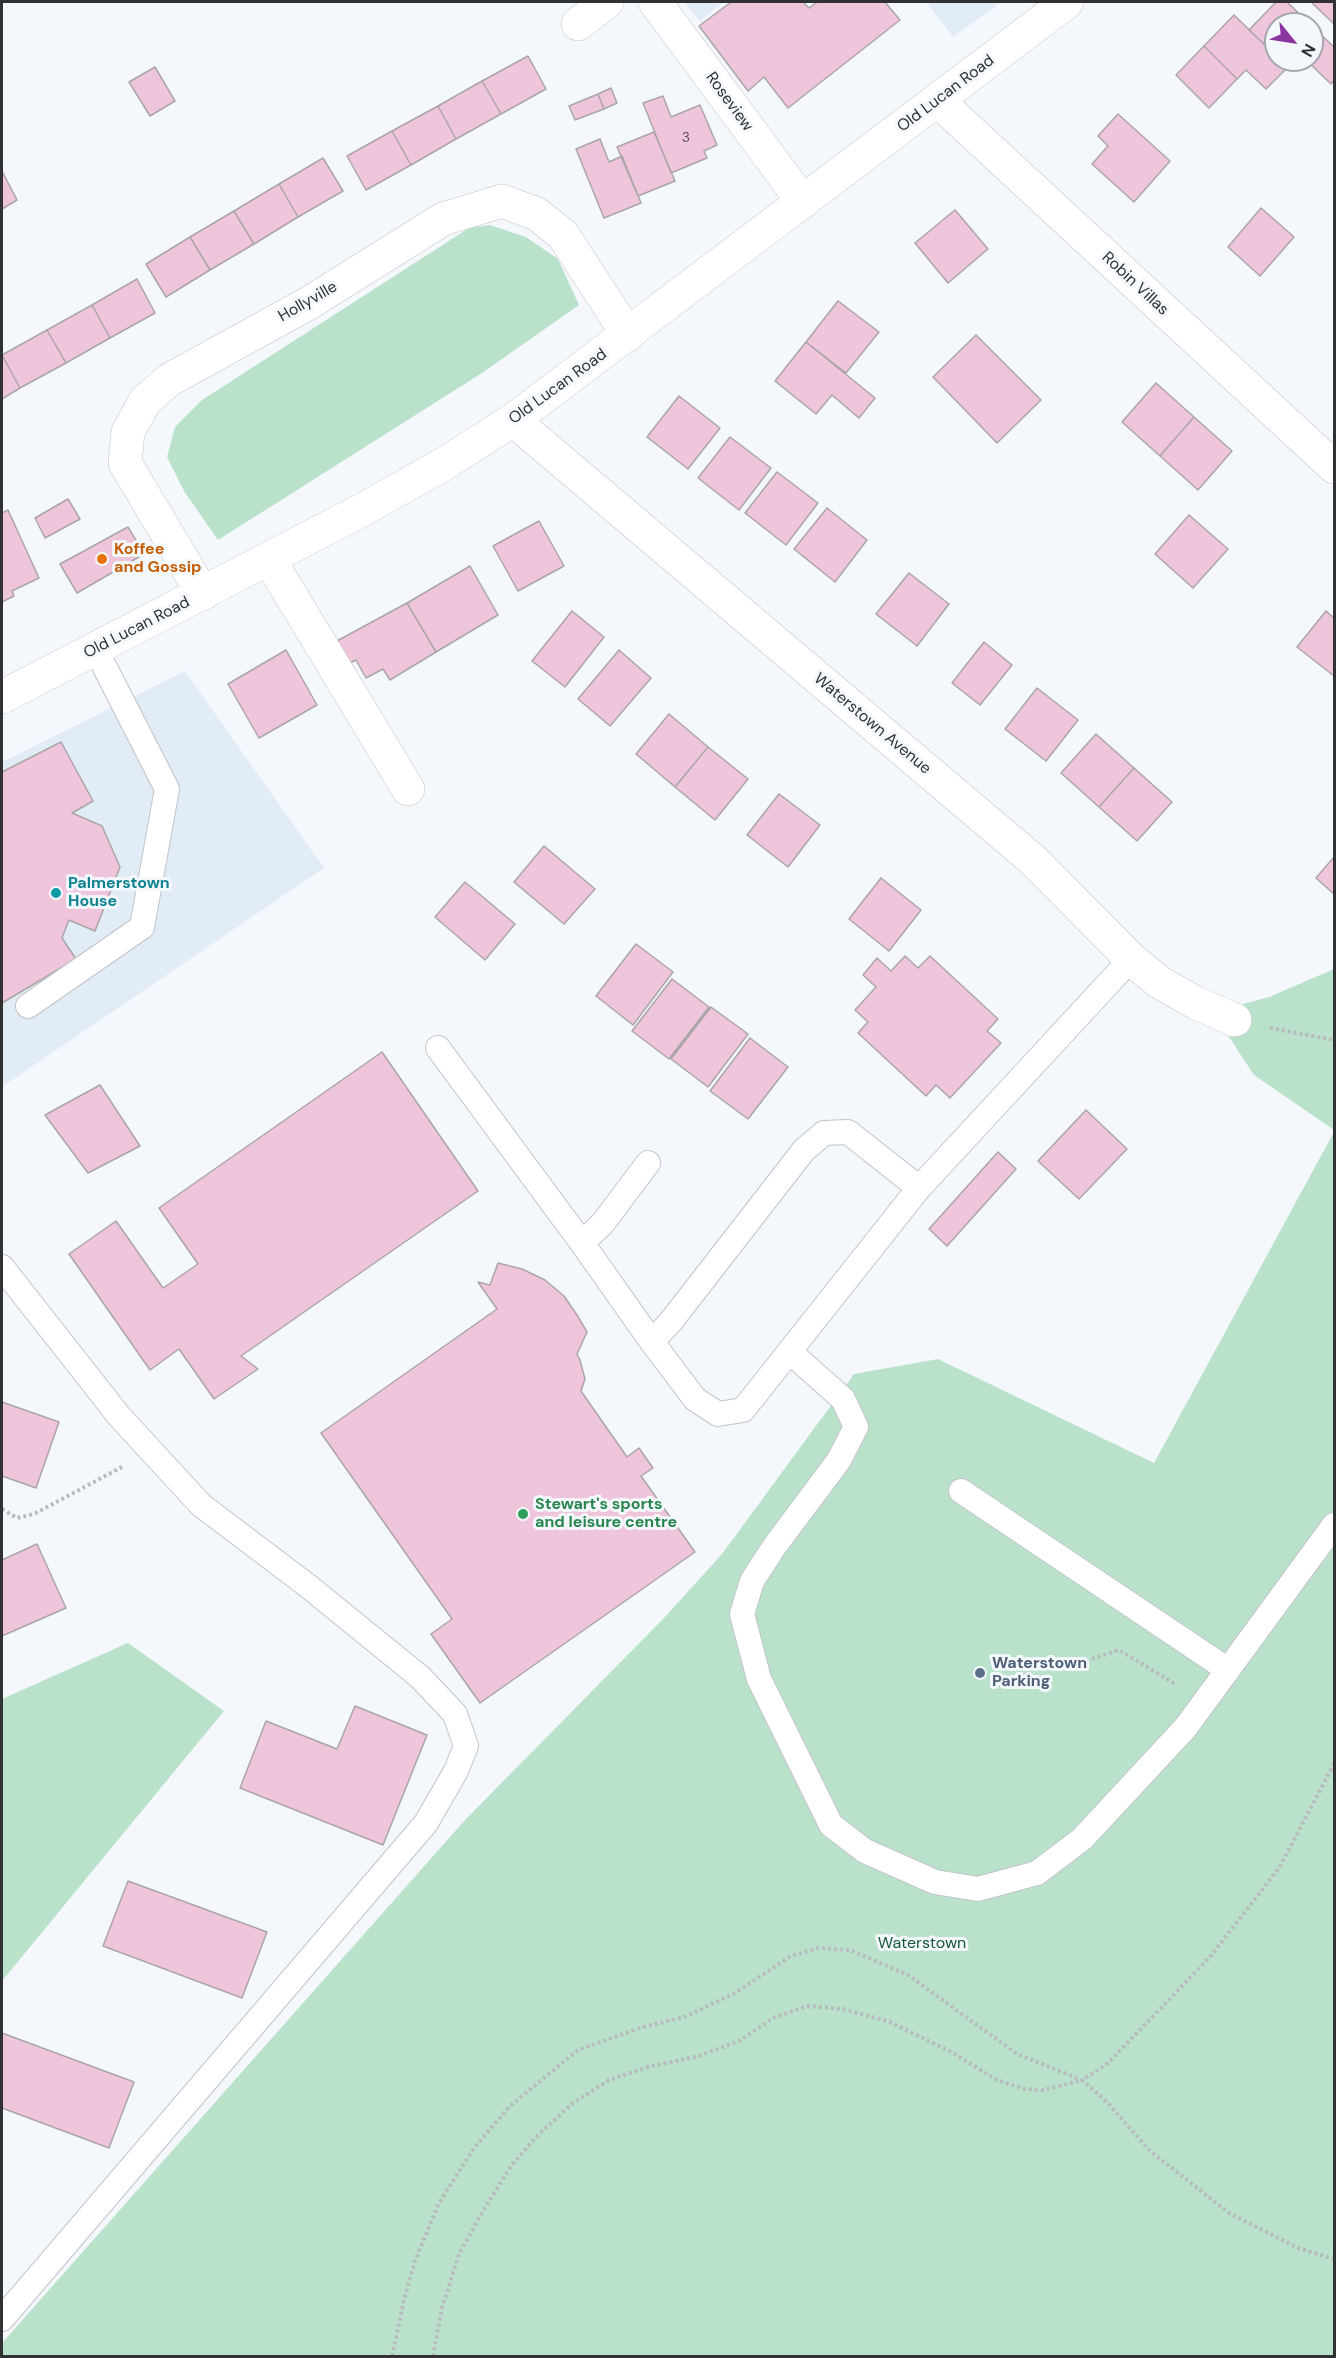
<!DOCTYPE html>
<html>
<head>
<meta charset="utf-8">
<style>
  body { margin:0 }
  #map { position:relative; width:1336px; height:2358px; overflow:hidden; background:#f4f8fd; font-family:"DM Sans",sans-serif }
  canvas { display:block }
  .frame { position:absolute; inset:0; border:3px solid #303133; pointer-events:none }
  .north { position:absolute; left:1264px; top:12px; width:60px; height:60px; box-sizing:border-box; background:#f4f8fd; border:2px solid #a6a8ac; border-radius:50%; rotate:120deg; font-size:16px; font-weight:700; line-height:24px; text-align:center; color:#303133 }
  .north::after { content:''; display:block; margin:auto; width:21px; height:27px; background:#8c34a0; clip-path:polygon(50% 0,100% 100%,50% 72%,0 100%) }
</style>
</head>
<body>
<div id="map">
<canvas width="1336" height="2358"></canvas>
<div class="frame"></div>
<div class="north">N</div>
</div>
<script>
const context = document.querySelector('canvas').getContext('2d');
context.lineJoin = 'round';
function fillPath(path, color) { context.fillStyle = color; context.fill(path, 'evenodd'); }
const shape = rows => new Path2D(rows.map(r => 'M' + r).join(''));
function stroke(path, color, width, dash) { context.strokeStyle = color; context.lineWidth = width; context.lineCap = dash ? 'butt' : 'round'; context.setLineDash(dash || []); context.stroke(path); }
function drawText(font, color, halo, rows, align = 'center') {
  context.font = font + ' "DM Sans",sans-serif'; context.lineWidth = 6; context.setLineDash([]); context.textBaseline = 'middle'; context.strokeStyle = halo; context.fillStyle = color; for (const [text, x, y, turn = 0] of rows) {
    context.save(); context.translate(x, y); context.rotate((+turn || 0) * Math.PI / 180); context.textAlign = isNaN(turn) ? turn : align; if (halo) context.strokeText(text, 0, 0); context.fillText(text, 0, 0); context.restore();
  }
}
fillPath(shape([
  [684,2,724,2,700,21],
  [926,2,1002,2,953,37],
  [185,671,324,868,2,1087,2,762]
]), '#e2ecf7');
fillPath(shape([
  [490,225,526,237,558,259,579,305,482,373,218,540,184,491,167,457,175,427,202,400,469,228],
  [1334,969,1334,1130,1254,1075,1229,1037,1235,1020,1243,1004,1269,997],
  [1334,1132,1334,2356,2,2356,2,2343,465,1820,664,1618,722,1554,854,1374,938,1359,1154,1463],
  [128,1643,224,1711,2,1981,2,1699]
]), '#bae2ca');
const building = shape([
  [731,2,803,2,809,8,817,2,885,2,900,20,788,108,764,77,748,91,699,26,731,2],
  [1276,2,1287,2,1310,24,1276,24,1276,31,1264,44,1249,30,1276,2],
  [1311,2,1334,2,1334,24,1311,2],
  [1234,15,1276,56,1276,60,1280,60,1288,67,1266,89,1246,70,1237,79,1204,46,1234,15],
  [1312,26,1334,47,1334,80,1331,84,1306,60,1312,60,1312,26],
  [1204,46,1237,79,1209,108,1176,75,1204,46],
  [528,56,546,89,501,114,482,81,528,56],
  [155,67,175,101,150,116,129,82,155,67],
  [482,81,501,114,456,139,438,106,482,81],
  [611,88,617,103,604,109,598,94,611,88],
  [598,94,604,109,575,120,569,106,598,94],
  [663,96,671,117,700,105,717,145,704,151,707,158,671,173,643,103,663,96],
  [438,106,456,139,411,165,392,131,438,106],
  [1118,114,1170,161,1134,202,1092,164,1108,146,1098,136,1118,114],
  [392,131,411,165,366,190,347,156,392,131],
  [654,132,675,181,638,196,617,147,654,132],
  [600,139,609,162,622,156,641,203,604,218,576,149,600,139],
  [323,158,343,191,298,217,279,184,323,158],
  [2,171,17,200,2,209,2,171],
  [279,184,298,217,254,244,234,211,279,184],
  [1261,208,1294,237,1260,276,1228,247,1261,208],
  [955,210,988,249,948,283,915,243,955,210],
  [234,211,254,244,210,270,190,237,234,211],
  [190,237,210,270,166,297,146,264,190,237],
  [137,279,155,313,110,338,92,305,137,279],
  [838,301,879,332,846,373,806,342,838,301],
  [92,305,110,338,66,363,47,330,92,305],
  [47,330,66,363,20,388,2,355,47,330],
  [976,335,1041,400,997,443,933,377,976,335],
  [806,342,875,398,859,418,832,395,816,414,775,381,806,342],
  [2,355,20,388,2,399,2,355],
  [1156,383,1194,417,1160,456,1122,422,1156,383],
  [679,396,720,428,688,469,647,437,679,396],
  [1194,417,1232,451,1198,490,1160,456,1194,417],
  [730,437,771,468,739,510,698,478,730,437],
  [777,472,818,503,786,545,745,513,777,472],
  [68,499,80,519,45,538,35,518,68,499],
  [827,508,867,540,835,582,794,549,827,508],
  [8,510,39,578,12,591,14,596,2,602,2,513,8,510],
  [1189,515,1228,549,1193,588,1155,554,1189,515],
  [539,521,564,566,518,591,493,546,539,521],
  [128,527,144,554,77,593,60,564,128,527],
  [470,566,498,615,436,652,407,603,470,566],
  [909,573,949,604,917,646,876,614,909,573],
  [407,603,436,652,390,680,383,669,366,678,356,660,348,664,335,642,407,603],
  [572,611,604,637,565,687,532,661,572,611],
  [1326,611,1334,618,1334,676,1297,647,1326,611],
  [984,642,1012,665,980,705,952,683,984,642],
  [286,650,317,705,259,738,228,684,286,650],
  [619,650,651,678,610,726,578,699,619,650],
  [1037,688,1078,720,1046,761,1005,729,1037,688],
  [669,714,708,747,675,787,636,754,669,714],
  [1096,734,1134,768,1099,807,1061,773,1096,734],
  [61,742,93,801,72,813,102,826,120,867,95,931,69,920,62,938,76,959,2,1003,2,772,61,742],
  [708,747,748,779,715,820,675,787,708,747],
  [1134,768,1172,802,1137,841,1099,807,1134,768],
  [779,794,820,825,788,867,747,835,779,794],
  [544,846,595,889,564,924,514,882,544,846],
  [1334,857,1334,894,1316,878,1334,857],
  [881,878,921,910,889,951,849,919,881,878],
  [465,882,515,924,485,960,435,917,465,882],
  [636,944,673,972,633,1025,596,996,636,944],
  [905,956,918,968,930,956,998,1019,987,1031,1001,1043,950,1098,936,1085,926,1096,858,1033,868,1022,855,1010,876,987,863,975,877,958,891,971,905,956],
  [672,979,709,1007,669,1059,632,1031,672,979],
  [711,1007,748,1034,708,1087,671,1059,711,1007],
  [750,1038,788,1067,748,1119,710,1091,750,1038],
  [382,1052,478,1191,241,1356,258,1369,214,1399,179,1349,150,1370,69,1254,116,1221,163,1288,198,1264,159,1208,382,1052],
  [100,1085,140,1146,88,1173,45,1115,100,1085],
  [1086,1110,1127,1149,1079,1199,1038,1161,1086,1110],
  [998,1152,1016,1169,947,1246,929,1229,998,1152],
  [498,1263,522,1269,545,1280,564,1296,577,1315,587,1332,577,1354,580,1360,585,1379,581,1391,627,1457,639,1448,653,1468,641,1476,695,1552,480,1703,431,1634,452,1619,321,1433,497,1309,478,1282,490,1285,498,1263],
  [2,1402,59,1422,36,1488,2,1476,2,1402],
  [37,1544,66,1608,2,1636,2,1560,37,1544],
  [355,1706,427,1735,383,1845,240,1788,266,1721,337,1749,355,1706],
  [128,1881,267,1932,242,1998,103,1946,128,1881],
  [2,2033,134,2082,109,2148,2,2108,2,2033]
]);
fillPath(building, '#efc5db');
stroke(building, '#aba5a8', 1.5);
const service = shape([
  [28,1006,142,927,167,789,96,650],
  [438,1048,582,1243,652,1342],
  [919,1188,848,1132,824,1133,804,1150,672,1320,652,1342,695,1399,718,1414,743,1410,919,1188,1131,959],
  [582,1243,603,1223,648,1163],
  [2,1267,119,1416,201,1505,308,1586,420,1677,455,1714,466,1746,456,1771,426,1823,2,2319],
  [790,1352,843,1399,856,1427,839,1460,774,1547,752,1581,742,1614,759,1679,831,1825,865,1851,935,1882,978,1889,1037,1873,1082,1839,1186,1727,1334,1525],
  [961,1491,1228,1670]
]);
const minor = shape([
  [655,2,803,202],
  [578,24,607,2],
  [937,100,1334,467],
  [513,420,1033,860,1131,959,1159,982,1196,1003,1235,1020],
  [269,559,408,789],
  [203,594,125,463,128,432,145,401,169,380,309,303,443,219,502,201,537,214,563,235,628,335]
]);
const tertiary = shape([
  [2,697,362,510,444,464,513,420,1067,2]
]);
stroke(service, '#c0c4c9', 26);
stroke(minor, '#c0c4c9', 34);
stroke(tertiary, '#c0c4c9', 34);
stroke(shape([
  [1270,1028,1334,1040],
  [2,1509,17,1518,34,1514,122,1467],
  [1092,1659,1119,1650,1177,1685],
  [392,2356,404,2300,415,2261,439,2203,474,2148,510,2106,578,2050,640,2028,687,2016,735,1993,791,1956,818,1948,850,1950,908,1975,1017,2054,1082,2080,1107,2064,1210,1957,1279,1868,1334,1764],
  [433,2356,442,2308,459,2254,483,2211,511,2166,538,2135,573,2103,609,2080,648,2067,699,2056,739,2041,773,2018,807,2006,843,2009,890,2022,953,2053,997,2080,1025,2089,1043,2090,1082,2080,1107,2102,1150,2151,1229,2213,1298,2248,1334,2259]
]), '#b8bbbf', 4, [3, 3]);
stroke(service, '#fff', 24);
stroke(minor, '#fff', 33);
stroke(tertiary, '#fff', 33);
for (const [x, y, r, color] of [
  [102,559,6,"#e8710a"],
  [56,893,6,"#0f9aa8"],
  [523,1514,6,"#2e9e5b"],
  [980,1673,6,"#5c6f8a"]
]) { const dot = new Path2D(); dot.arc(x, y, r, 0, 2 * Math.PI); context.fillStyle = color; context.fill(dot); stroke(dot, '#f4f8fd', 2); }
drawText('14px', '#60565d', null, [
  ["3",686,138]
]);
drawText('16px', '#303133', '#f4f8fd', [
  ["Old Lucan Road",946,94,-37],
  ["Roseview",729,102,54],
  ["Robin Villas",1135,284,43],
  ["Hollyville",308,302,-30],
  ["Old Lucan Road",558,387,-36],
  ["Old Lucan Road",137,628,-27],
  ["Waterstown Avenue",872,724,40]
]);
drawText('bold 16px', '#c56008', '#f4f8fd', [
  ["Koffee",114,550],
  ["and Gossip",114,568]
], 'left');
drawText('bold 16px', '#0d838f', '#f4f8fd', [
  ["Palmerstown",68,884],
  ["House",68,902]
], 'left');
drawText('bold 16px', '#27864d', '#f4f8fd', [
  ["Stewart's sports",535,1505],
  ["and leisure centre",535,1523]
], 'left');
drawText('bold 16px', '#4e5e75', '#f4f8fd', [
  ["Waterstown",992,1664],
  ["Parking",992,1682]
], 'left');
drawText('16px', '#135738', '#f4f8fd', [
  ["Waterstown",922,1944]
]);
</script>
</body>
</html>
